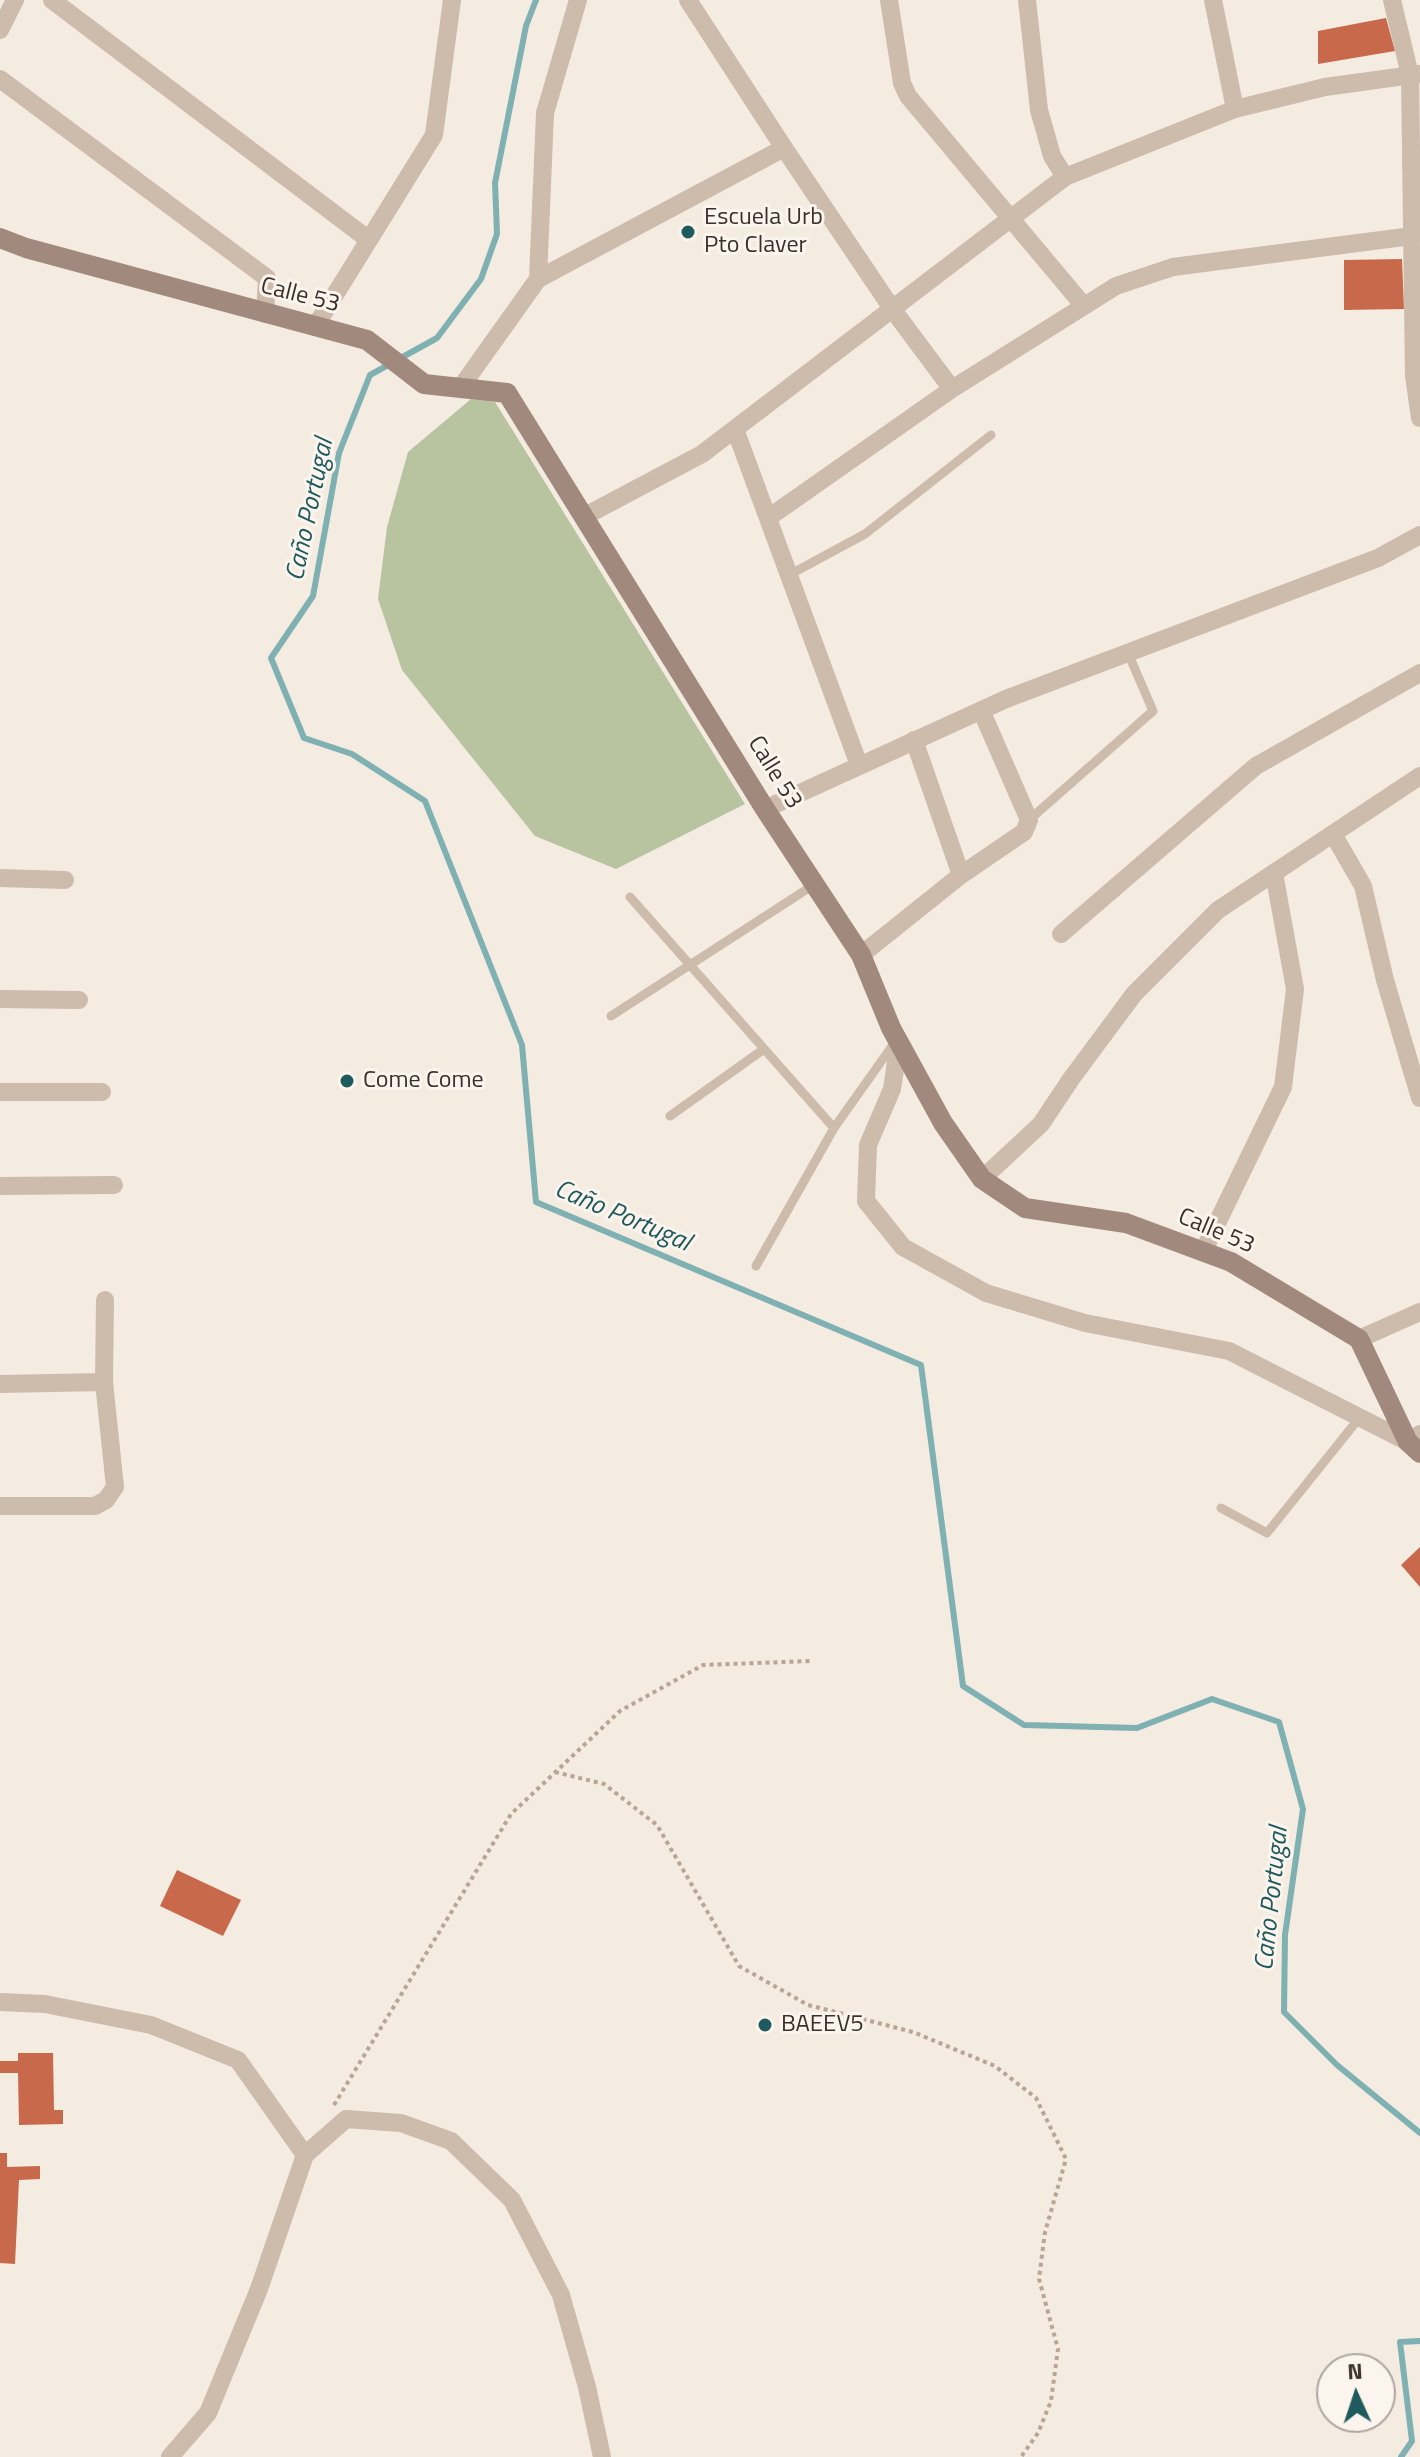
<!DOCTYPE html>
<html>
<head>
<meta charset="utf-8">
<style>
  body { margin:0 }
  #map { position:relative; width:1420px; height:2457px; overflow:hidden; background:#f4ebe1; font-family:"Titillium Web",sans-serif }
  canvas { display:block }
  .north { position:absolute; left:1316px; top:2353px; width:80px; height:80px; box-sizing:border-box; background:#fbf5ee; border:2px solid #aea6a0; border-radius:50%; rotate:357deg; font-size:22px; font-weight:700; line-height:32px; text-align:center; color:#3b302b }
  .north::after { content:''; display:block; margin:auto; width:28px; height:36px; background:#1f5a5e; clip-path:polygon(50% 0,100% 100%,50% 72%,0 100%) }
</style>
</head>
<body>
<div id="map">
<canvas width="1420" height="2457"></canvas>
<div class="north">N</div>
</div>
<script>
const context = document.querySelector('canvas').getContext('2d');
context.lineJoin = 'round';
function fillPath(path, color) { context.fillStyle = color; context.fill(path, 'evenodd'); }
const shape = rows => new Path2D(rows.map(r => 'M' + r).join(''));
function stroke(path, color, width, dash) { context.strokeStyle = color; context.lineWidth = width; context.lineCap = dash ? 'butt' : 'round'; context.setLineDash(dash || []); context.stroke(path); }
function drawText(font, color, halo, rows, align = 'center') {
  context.font = font + ' "Titillium Web",sans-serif'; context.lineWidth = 6; context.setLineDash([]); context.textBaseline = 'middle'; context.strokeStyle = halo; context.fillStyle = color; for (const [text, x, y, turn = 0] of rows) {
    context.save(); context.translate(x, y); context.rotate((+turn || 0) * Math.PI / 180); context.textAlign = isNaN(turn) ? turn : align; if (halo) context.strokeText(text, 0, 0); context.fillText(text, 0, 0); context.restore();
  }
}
fillPath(shape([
  [471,399,495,402,745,804,616,869,535,836,402,670,378,599,387,527,408,452]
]), '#b8c4a0');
stroke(shape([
  [536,0,526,26,495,183,497,234,481,279,437,338,370,375,339,453,313,596,271,658,304,738,352,754,425,801,522,1045,536,1202,921,1365,963,1686,1024,1725,1137,1728,1212,1699,1279,1722,1303,1809,1285,1935,1284,2012,1337,2065,1420,2133],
  [1401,2457,1412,2441,1400,2342,1420,2341]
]), '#7fb0b2', 6);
fillPath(shape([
  [1386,18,1395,51,1318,64,1318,31],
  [1402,259,1404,309,1344,310,1344,260],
  [1420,1547,1420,1587,1401,1565],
  [177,1870,241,1900,223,1936,160,1906],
  [18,2053,53,2053,54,2110,63,2110,63,2124,19,2125,18,2073,0,2073,0,2061,18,2061],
  [0,2153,7,2153,7,2167,40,2166,40,2179,19,2180,15,2264,0,2263]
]), '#c8694b');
stroke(shape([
  [555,1772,604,1784,657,1825,739,1966,808,2005,913,2032,995,2066,1036,2098,1066,2159,1045,2232,1039,2279,1058,2349,1051,2401,1038,2433,1021,2457],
  [334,2105,511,1814,620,1711,703,1665,811,1661]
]), '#b9a596', 4, [4, 4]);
stroke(shape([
  [789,575,865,534,991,435],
  [1029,820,1153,711,1128,653],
  [630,897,834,1128],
  [611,1016,815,884],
  [670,1116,764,1049],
  [756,1266,834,1128,895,1042],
  [1221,1508,1267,1533,1360,1417]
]), '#cdbbac', 9);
stroke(shape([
  [52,0,369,240],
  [688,0,784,148,893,310,952,389],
  [889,0,902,83,908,96,1084,306],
  [1027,0,1039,110,1052,156,1065,177],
  [1213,0,1235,109],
  [1392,0,1410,75,1414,376,1420,418],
  [0,30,15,0],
  [0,79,267,278,265,314],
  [538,279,784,148],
  [315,327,434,135,452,0],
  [461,387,538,279,545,113,578,0],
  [735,429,859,765],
  [585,516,702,454,1065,177,1235,109,1325,87,1420,74],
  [768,518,952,389,1116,286,1173,267,1420,235],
  [914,740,961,875],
  [765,809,1006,699,1378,558,1420,535],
  [1333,834,1363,886,1385,980,1420,1098],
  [0,878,65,880],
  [1061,934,1256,766,1420,673],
  [861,955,961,875,1024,832,1027,825,1029,820,981,710],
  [0,999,79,1000],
  [899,1042,892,1089,868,1145,866,1201,903,1247,986,1293,1085,1323,1229,1351,1408,1442,1420,1434],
  [0,1092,102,1092],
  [982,1179,1041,1124,1071,1079,1134,994,1218,910,1420,776],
  [0,1186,114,1185],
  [1203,1252,1283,1087,1295,989,1274,873],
  [1359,1339,1420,1312],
  [0,1384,104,1382],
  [0,1506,95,1506,106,1500,115,1487,104,1382,105,1300],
  [0,2002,45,2004,151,2025,238,2060,305,2155],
  [170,2457,208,2413,259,2289,305,2155,346,2119,401,2123,451,2141,512,2200,561,2295,587,2387,602,2457]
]), '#cdbbac', 18);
stroke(shape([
  [0,238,26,248,367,340,424,384,507,393,765,809,861,955,891,1028,943,1123,982,1179,1025,1208,1126,1223,1231,1262,1359,1339,1408,1442,1420,1453]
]), '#a18a7d', 20);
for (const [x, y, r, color] of [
  [688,232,8,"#1f5a5e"],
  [347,1081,8,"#1f5a5e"],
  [765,2025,8,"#1f5a5e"]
]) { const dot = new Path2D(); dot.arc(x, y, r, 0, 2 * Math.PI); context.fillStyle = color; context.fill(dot); stroke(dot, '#fbf5ee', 3); }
drawText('24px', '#3b302b', '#fbf5ee', [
  ["Escuela Urb",704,218],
  ["Pto Claver",704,246],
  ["Come Come",363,1081],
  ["BAEEV5",781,2025]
], 'left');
drawText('24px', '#3b302b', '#fbf5ee', [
  ["Calle 53",300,296,14],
  ["Calle 53",774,773,58],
  ["Calle 53",1216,1232,23]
]);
drawText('italic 26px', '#1f5a5e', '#fbf5ee', [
  ["Caño Portugal",311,510,-78],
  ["Caño Portugal",622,1217,23],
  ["Caño Portugal",1273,1899,-84]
]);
</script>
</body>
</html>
